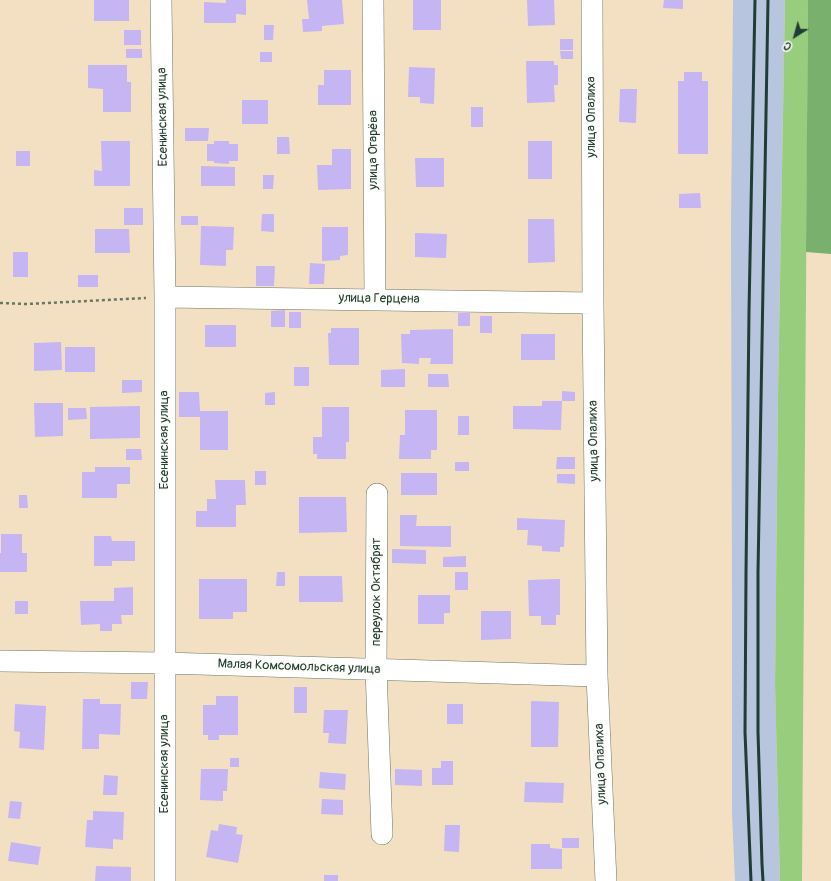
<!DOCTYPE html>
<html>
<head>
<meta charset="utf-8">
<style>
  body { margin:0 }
  #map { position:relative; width:831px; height:881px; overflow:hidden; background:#f3e0c3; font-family:Pangolin,sans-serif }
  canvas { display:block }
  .north { position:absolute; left:775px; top:16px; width:40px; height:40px; -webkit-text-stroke:3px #fdfcf7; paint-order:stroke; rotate:217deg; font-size:11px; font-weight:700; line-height:16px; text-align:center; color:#1f3d34 }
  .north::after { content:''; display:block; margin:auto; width:14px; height:18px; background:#1f3d34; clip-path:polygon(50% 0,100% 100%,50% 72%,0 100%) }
</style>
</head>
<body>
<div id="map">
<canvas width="831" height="881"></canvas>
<div class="north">С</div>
</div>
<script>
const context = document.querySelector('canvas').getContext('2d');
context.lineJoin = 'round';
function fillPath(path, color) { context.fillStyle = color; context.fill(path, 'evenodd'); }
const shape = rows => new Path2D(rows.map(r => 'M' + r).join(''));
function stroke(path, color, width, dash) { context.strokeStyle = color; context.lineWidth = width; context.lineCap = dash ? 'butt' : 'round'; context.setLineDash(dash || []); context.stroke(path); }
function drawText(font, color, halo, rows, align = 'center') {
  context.font = font + ' Pangolin,sans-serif'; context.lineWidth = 3; context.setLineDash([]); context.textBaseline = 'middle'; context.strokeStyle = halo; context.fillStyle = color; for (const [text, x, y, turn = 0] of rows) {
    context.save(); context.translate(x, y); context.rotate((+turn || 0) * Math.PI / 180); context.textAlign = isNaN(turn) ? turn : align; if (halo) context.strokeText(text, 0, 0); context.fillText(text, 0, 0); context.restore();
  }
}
fillPath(shape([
  [733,0,785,0,778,395,775,685,780,881,735,881,732,814,732,612,731,227]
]), '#b7c5de');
fillPath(shape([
  [785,0,808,0,802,881,780,881,775,685,778,395]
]), '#99cd7e');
fillPath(shape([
  [808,0,831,0,831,254,806,252]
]), '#7ab06d');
fillPath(shape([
  [94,0,129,0,129,21,94,21],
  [226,0,246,0,246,15,236,14,236,23,204,23,204,2,226,3],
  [307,0,342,0,344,24,322,26,322,31,303,32,302,19,309,19],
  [413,0,441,0,441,30,413,30],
  [527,0,554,0,555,25,528,26],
  [664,0,683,0,683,9,663,8],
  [264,25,274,25,273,40,264,40],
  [124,30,141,30,141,45,124,45],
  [560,39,573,39,573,50,560,50],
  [126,49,142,49,142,58,126,58],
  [560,51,573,51,573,59,561,59],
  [260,52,272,52,272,62,260,62],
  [526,61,554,61,554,65,558,65,558,85,554,85,555,102,527,103],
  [88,65,127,65,127,82,131,82,131,112,103,112,103,89,88,88],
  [409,67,435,68,434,104,420,103,420,97,408,97],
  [324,70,351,70,351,105,318,105,318,85,324,85],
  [684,72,702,72,702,81,708,81,708,154,678,154,678,81,684,81],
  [620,89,637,89,636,123,619,122],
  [242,100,268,100,268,124,242,124],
  [471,107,483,107,483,127,471,127],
  [185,128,209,128,208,141,185,141],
  [277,137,289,137,290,154,277,154],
  [101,141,130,141,130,186,94,186,94,170,102,171],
  [214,141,229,141,229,144,238,144,238,161,229,161,229,164,214,163,214,161,207,161,207,144,214,144],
  [528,141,552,141,552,179,528,179],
  [332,149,351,149,351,189,318,190,317,165,332,165],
  [16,151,30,151,30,166,16,166],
  [415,158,444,158,444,187,416,187],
  [201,166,235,167,235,186,201,186],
  [263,175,274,175,273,189,263,189],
  [700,193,701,208,679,208,679,194],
  [124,208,143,208,143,225,124,225],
  [262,214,274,214,274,232,261,231],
  [181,216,198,216,198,225,181,225],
  [528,219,554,219,555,262,528,263],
  [201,226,234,227,233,250,226,250,226,266,200,265],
  [322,227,348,227,348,255,340,256,340,260,322,261],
  [95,229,129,229,130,253,95,253],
  [415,233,447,234,446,258,415,257],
  [13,252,28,252,28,277,13,277],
  [310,263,325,264,324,284,309,284],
  [256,266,275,266,274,286,256,286],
  [78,275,98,275,98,287,78,287],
  [285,310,285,327,271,327,271,311],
  [289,312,301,312,301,328,289,328],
  [458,313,470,313,470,326,458,326],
  [480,316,492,316,492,333,480,333],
  [205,325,236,325,236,347,205,347],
  [331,328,359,328,359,365,329,365,328,333,331,333],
  [453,329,453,364,430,364,431,358,419,358,419,364,402,363,401,334,410,334,410,330],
  [521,334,555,334,555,360,521,360],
  [61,342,62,370,34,371,34,343],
  [65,347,95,347,95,372,65,372],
  [294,367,309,367,309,386,294,386],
  [405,369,405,387,381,387,381,370],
  [428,374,448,374,449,387,428,387],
  [122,380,142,380,142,392,122,393],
  [562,391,575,392,575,401,562,401],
  [179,392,199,392,200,411,228,411,228,450,200,450,200,417,179,417],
  [275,392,275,405,265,405,265,393],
  [542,401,562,401,561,430,513,429,513,406,542,406],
  [34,403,63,403,63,436,35,437],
  [140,406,140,438,90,439,90,407],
  [322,407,349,407,349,442,346,442,346,459,317,459,317,454,313,454,313,437,322,437],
  [68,408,86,408,87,419,68,420],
  [405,410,437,410,437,450,431,450,431,459,399,459,400,435,405,435],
  [458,416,469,416,469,435,458,435],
  [126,449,141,449,142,460,126,460],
  [557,457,575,457,575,469,556,469],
  [455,462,469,462,469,471,455,471],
  [95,467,130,467,130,484,117,484,117,498,82,498,82,472,95,472],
  [255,471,266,471,266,485,255,485],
  [401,473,437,473,437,495,401,495],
  [557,474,575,474,575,484,557,483],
  [215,480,245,480,246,505,236,505,236,527,196,527,196,511,207,511,207,499,216,499],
  [19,495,27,495,28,508,19,508],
  [299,497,346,497,347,532,299,533],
  [400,515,417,515,416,526,451,526,451,547,400,546],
  [517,518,565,520,564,547,560,547,560,552,542,551,542,546,527,545,528,530,517,530],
  [1,534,22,534,22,553,27,553,27,572,0,572,0,553,1,553],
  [94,536,111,536,112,541,135,541,135,561,112,561,112,566,94,566],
  [392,549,426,550,426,564,392,563],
  [466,556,466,567,443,567,443,557],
  [277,572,285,572,285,586,276,586],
  [455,572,468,572,468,590,455,590],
  [299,576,342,576,343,602,299,602],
  [199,579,247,579,247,612,233,612,233,619,199,619],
  [560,579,560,615,556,615,556,625,541,625,541,616,529,616,528,580],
  [133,587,133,615,121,615,122,624,112,624,112,631,100,631,100,624,81,625,80,601,114,601,114,588],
  [418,595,450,595,450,613,444,613,444,624,418,624],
  [15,601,28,601,28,614,15,614],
  [481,611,511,611,511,639,481,640],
  [131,682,148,682,147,699,131,699],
  [294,687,307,687,307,713,294,713],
  [216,696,238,696,238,735,219,735,219,740,208,740,208,735,203,735,203,705,216,705],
  [83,699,100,699,100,704,121,704,120,735,99,734,99,749,82,749],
  [531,701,559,702,558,747,531,747],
  [15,704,46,706,44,750,19,748,20,732,14,731],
  [447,704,463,704,463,724,447,724],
  [324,710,348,710,346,744,328,743,329,733,323,733],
  [230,758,239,758,239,767,230,767],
  [441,761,453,761,453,785,432,785,432,768,441,768],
  [201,769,228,769,227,791,223,791,223,801,200,800],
  [395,769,422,770,422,786,395,785],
  [320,772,346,774,345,790,319,788],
  [104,775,118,776,117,795,103,795],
  [525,782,564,783,563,803,524,802],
  [322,799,343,800,343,815,321,814],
  [10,801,22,802,20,819,8,818],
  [93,811,124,812,123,840,113,839,113,849,85,847,87,820,93,820],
  [219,824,237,827,236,834,243,835,238,863,206,857,211,830,218,831],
  [445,825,460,825,459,852,444,851],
  [562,838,579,838,579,848,562,848],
  [11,842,41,847,38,865,8,861],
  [531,844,550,844,550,848,562,849,562,869,531,869],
  [96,866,131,867,131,881,95,881],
  [324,875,338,875,338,881,324,881]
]), '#c5b5f3');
const minor = shape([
  [161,0,165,297,165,881],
  [373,0,375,299],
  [592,0,593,303,597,676,606,881],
  [165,297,593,303],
  [377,494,376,669,382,834],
  [0,661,165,663,597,676]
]);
stroke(minor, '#697666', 22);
stroke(shape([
  [0,303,27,304,146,298]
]), '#697666', 2.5, [3, 3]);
stroke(minor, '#fff', 21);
stroke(shape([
  [751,881,745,732,746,573,749,311,755,0],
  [763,881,762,864,758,732,758,572,768,0]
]), '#1f3d34', 3);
drawText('13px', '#1f3d34', '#fdfcf7', [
  ["Есенинская улица",163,117,-91],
  ["улица Опалиха",592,117,-90],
  ["улица Огарёва",374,150,-90],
  ["улица Герцена",379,299,1],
  ["Есенинская улица",165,440,-90],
  ["улица Опалиха",594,441,-91],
  ["переулок Октябрят",377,592,-90],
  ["Малая Комсомольская улица",299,667,2],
  ["Есенинская улица",165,764,-90],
  ["улица Опалиха",601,764,-92]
]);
</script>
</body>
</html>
